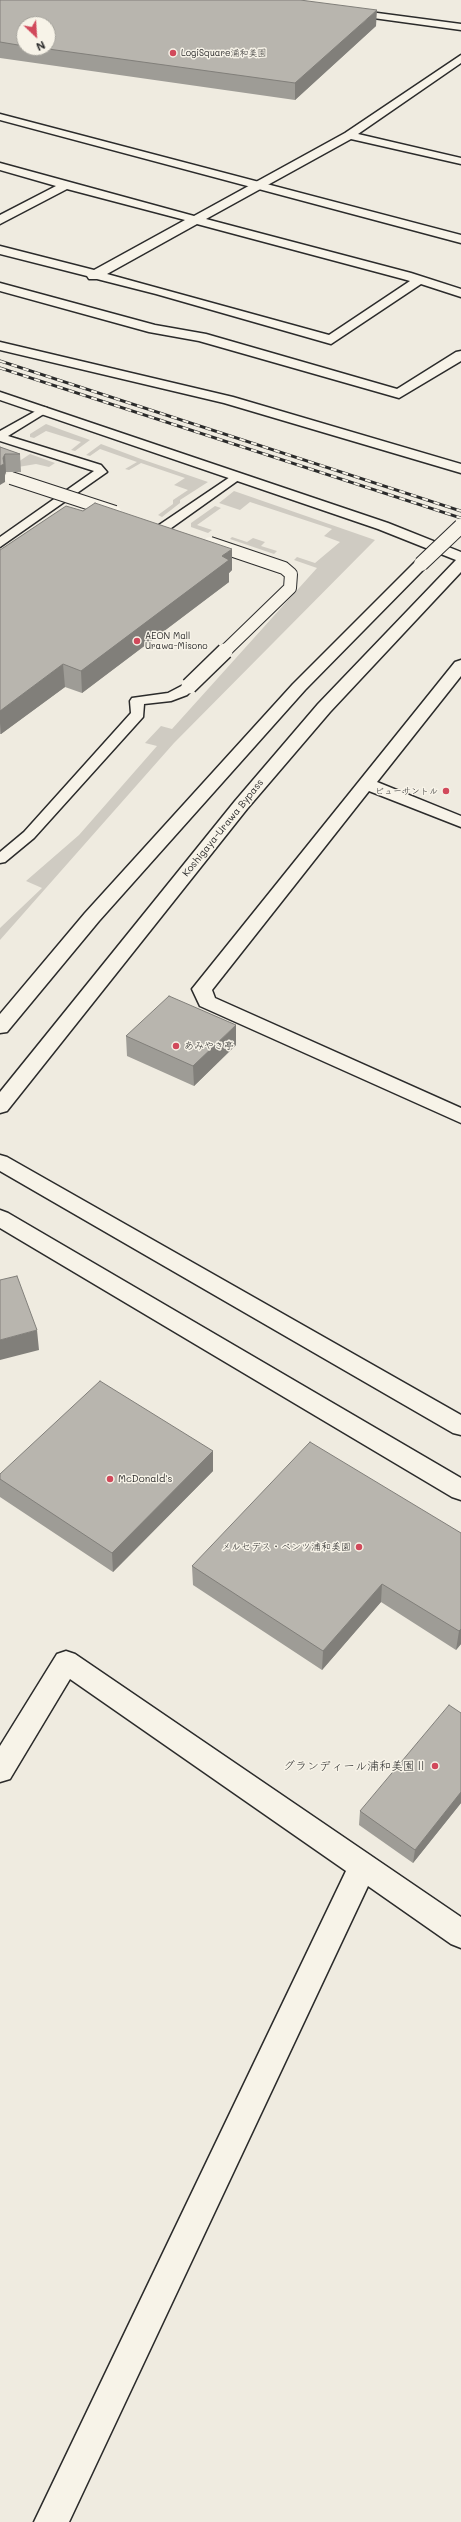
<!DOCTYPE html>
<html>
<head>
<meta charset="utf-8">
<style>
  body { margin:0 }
  #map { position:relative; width:461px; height:2522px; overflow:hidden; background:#efebe0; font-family:Mali,sans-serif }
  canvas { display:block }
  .north { position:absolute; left:16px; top:16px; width:40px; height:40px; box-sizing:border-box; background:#f7f3e8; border:1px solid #a5a39c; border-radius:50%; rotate:155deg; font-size:11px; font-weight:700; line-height:16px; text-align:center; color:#2b2b2b }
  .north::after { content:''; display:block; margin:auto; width:14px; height:18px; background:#d1495b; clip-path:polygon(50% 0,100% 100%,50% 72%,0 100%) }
</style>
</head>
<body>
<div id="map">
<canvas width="461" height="2522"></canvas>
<div class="north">N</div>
</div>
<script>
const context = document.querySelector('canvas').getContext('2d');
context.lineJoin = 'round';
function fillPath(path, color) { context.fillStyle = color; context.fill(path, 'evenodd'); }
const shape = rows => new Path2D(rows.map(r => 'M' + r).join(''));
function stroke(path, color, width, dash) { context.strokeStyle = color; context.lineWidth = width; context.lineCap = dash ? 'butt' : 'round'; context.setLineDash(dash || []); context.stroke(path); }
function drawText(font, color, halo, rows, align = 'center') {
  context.font = font + ' Mali,"Klee One",sans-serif'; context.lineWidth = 3; context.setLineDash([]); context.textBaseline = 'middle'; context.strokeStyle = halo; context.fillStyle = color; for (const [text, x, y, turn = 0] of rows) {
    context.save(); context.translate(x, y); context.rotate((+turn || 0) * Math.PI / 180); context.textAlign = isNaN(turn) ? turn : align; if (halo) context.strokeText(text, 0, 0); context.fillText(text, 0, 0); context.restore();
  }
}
fillPath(shape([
  [46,424,62,430,90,440,75,451,71,450,81,442,46,431,34,438,30,437,30,434],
  [101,444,141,459,208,482,180,500,180,503,162,517,158,515,173,504,173,500,188,490,174,485,185,478,141,463,129,470,125,469,137,462,100,449,90,456,86,455],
  [30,454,55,463,49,467,36,464,18,467,18,462],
  [234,491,375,540,174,743,0,940,0,928,42,888,26,881,79,835,157,746,145,743,161,726,172,729,317,568,294,560,297,557,315,563,340,542,324,536,332,529,250,502,240,510,219,503],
  [215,506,221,508,197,525,212,530,208,533,191,527,191,523],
  [232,537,247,542,253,538,265,542,261,546,277,551,274,554,230,539]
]), '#cfcbc2');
const service = shape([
  [43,407,47,408,47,412,8,436,101,465,107,472,0,547,0,537,94,471,0,441,0,431,43,407],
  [236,473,240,475,240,479,167,531,159,531,157,528,159,525,236,473],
  [189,682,196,686,187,695,171,701,144,704,143,717,34,838,5,862,0,863,0,852,24,832,131,713,130,701,132,698,168,693,189,682]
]);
const minor = shape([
  [347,9,461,24,461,30,344,14,342,12,347,9],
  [461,55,461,63,358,134,461,158,461,164,351,139,206,219,411,273,461,289,461,297,421,284,331,344,156,294,97,279,89,279,87,276,0,254,0,246,94,270,185,220,67,189,0,224,0,215,56,186,0,170,0,163,194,216,345,133,461,55],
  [197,224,403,279,410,281,329,335,107,274,197,224],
  [0,283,155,325,206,334,397,389,456,352,461,351,461,361,399,398,199,341,149,332,0,291,0,283],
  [0,342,233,397,461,464,461,473,224,403,0,350,0,342],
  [0,392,388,523,461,552,461,562,378,529,0,400,0,392],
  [461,660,461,676,377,782,461,816,461,827,369,791,212,990,215,998,461,1108,461,1123,200,1006,192,989,455,662,461,660],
  [66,1651,75,1654,461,1917,461,1948,451,1944,368,1886,69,2522,34,2522,346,1871,70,1679,10,1779,0,1782,0,1746,57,1654,66,1651]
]);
const tertiary = shape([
  [0,114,461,235,461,243,0,120,0,114],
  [0,1155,7,1157,461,1415,461,1435,453,1433,0,1171,0,1155],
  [0,1210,8,1213,461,1478,461,1500,452,1497,0,1228,0,1210]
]);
const trunk = shape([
  [461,558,461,572,330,712,247,809,7,1111,0,1113,0,1092,235,801,318,704,456,560,461,558],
  [421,559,429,564,426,567,305,690,99,921,7,1032,0,1033,0,1014,85,913,293,684,416,561,421,559]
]);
stroke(service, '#2b2b2b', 3);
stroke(minor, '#2b2b2b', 3);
stroke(tertiary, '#2b2b2b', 3);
stroke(trunk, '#2b2b2b', 3);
fillPath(service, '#f7f3e8');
fillPath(minor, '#f7f3e8');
fillPath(tertiary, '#f7f3e8');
fillPath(trunk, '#f7f3e8');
const rail = shape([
  [0,361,461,511],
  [0,368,461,518]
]);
stroke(rail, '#2b2b2b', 3);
stroke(rail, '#f7f3e8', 2, [6]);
const serviceBridgeFar1 = shape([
  [11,478,115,512],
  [210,543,284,568,291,574,290,588,224,652]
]);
const serviceBridge = shape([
  [189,686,225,651]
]);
const trunkBridge = shape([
  [421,564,461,526]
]);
stroke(serviceBridgeFar1, '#2b2b2b', 14, []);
stroke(serviceBridge, '#2b2b2b', 18, []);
stroke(trunkBridge, '#2b2b2b', 16, []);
stroke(serviceBridgeFar1, '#f7f3e8', 12);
stroke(serviceBridge, '#f7f3e8', 15);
stroke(trunkBridge, '#f7f3e8', 14);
fillPath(shape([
  [0,0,376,26,295,100,0,58],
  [24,24,48,48,24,48],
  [0,447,20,454,21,472,6,472,5,475,5,482],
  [0,550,232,570,229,573,229,582,82,693,65,687,1,734,0,734],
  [126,1036,236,1045,194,1086,127,1056],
  [213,1451,213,1471,113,1572,0,1497,0,1474],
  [461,1533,461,1644,456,1650,381,1602,322,1670,193,1585,192,1566],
  [461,1713,461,1803,413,1863,359,1825,360,1811]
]), '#9e9c96');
fillPath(shape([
  [377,10,376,26,295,100,295,83],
  [5,454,6,472,5,475,5,482,0,485,0,466,3,458],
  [232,549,232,570,229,573,229,582,82,693,81,671,222,556],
  [63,664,65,687,1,734,0,723,0,711],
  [236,1025,236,1045,194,1086,193,1066],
  [37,1330,39,1350,0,1360,0,1340],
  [213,1451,213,1471,113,1572,112,1553],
  [382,1584,381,1602,322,1670,323,1651],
  [461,1629,461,1644,456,1650,459,1631],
  [461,1792,461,1803,413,1863,415,1850]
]), '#817f7a');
const building = shape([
  [0,0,300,0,377,10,295,83,41,48,48,48,48,24,24,24,24,46,0,42,0,0],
  [0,447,20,454,5,454,3,458,4,464,0,466,0,447],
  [95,503,232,549,222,556,229,560,81,671,63,664,0,711,0,550,66,506,83,511,95,503],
  [169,996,236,1025,193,1066,126,1036,169,996],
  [17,1276,37,1330,0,1340,0,1280,17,1276],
  [100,1381,213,1451,112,1553,0,1479,0,1474,100,1381],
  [310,1442,461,1533,461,1629,459,1631,382,1584,323,1651,192,1566,310,1442],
  [449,1705,461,1713,461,1792,415,1850,360,1811,449,1705]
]);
fillPath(building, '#b8b5ae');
stroke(building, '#817f7a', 1);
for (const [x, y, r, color] of [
  [173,53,4,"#d1495b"],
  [137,641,4,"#d1495b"],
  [446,791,4,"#d1495b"],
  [176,1046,4,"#d1495b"],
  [110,1479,4,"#d1495b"],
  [359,1547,4,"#d1495b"],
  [435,1766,4,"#d1495b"]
]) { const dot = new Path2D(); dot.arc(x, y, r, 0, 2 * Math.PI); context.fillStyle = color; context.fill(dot); stroke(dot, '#f7f3e8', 1.5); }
drawText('9px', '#2b2b2b', '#f7f3e8', [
  ["LogiSquare浦和美園",181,53],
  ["AEON Mall",145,636],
  ["Urawa-Misono",145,646],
  ["ビューサントル",438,791,"right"]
], 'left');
drawText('10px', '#2b2b2b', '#f7f3e8', [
  ["Koshigaya-Urawa Bypass",223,828,-51]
]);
drawText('10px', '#2b2b2b', '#f7f3e8', [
  ["あみやき亭",184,1046],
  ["McDonald's",118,1479],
  ["メルセデス・ベンツ浦和美園",351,1547,"right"]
], 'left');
drawText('12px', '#2b2b2b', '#f7f3e8', [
  ["グランディール浦和美園Ⅱ",427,1766]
], 'right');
</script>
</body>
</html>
